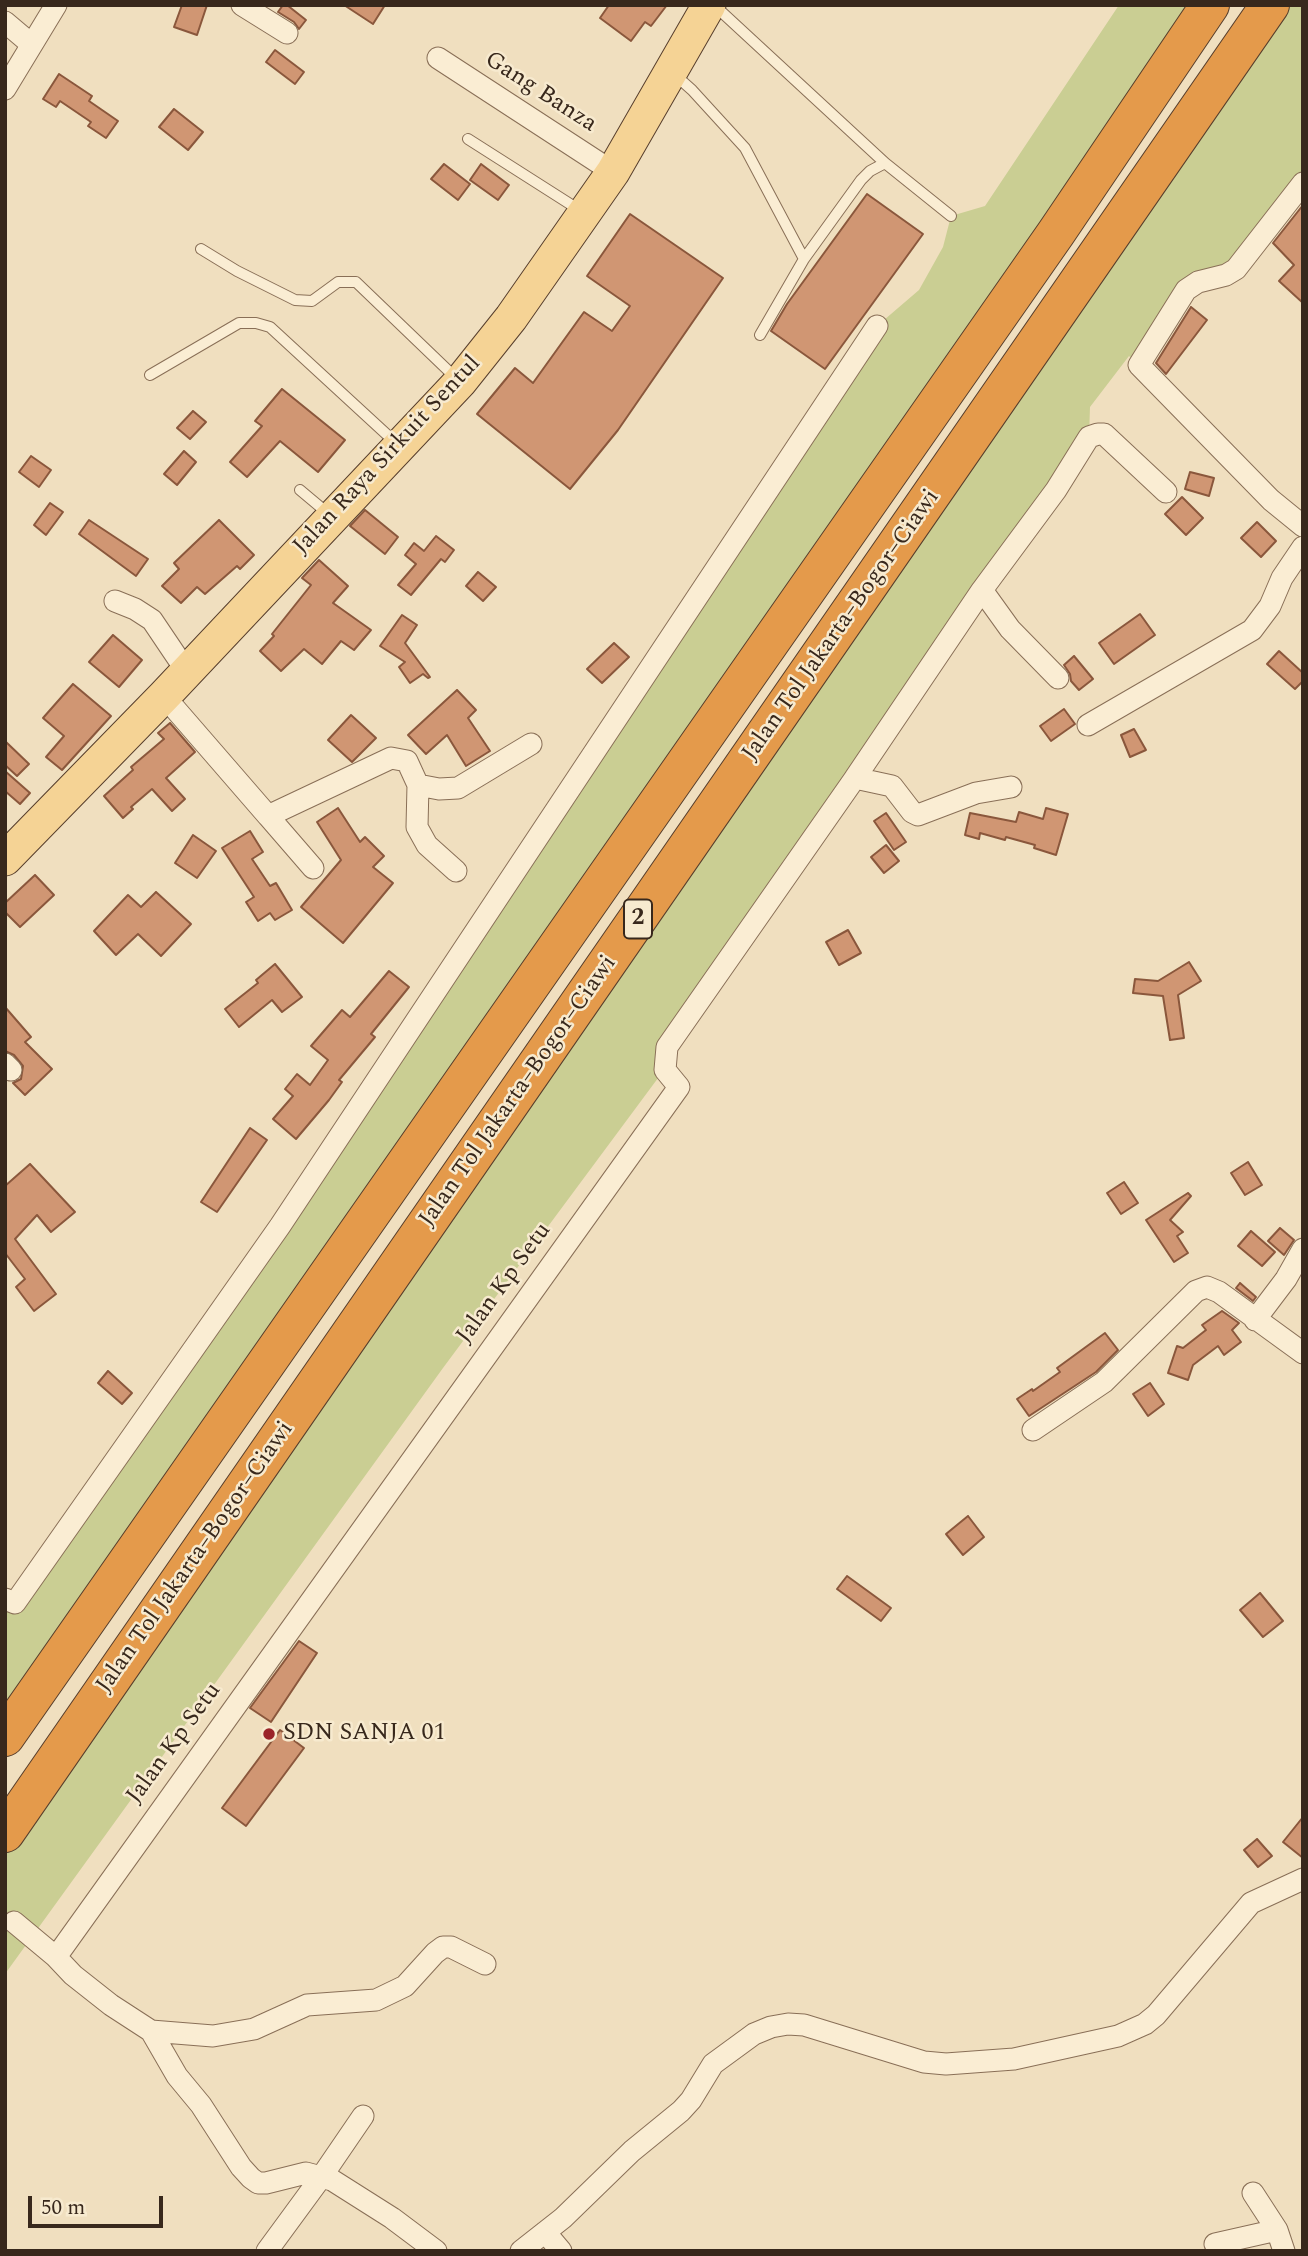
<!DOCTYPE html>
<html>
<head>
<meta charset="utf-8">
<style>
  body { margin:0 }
  #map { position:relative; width:1308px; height:2256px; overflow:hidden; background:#f0dfbf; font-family:Spectral,serif }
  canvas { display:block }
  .frame { position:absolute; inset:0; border:7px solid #38281c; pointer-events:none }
  .scale { position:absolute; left:28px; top:2196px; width:135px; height:32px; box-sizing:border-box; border:4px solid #38281c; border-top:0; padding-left:9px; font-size:21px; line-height:24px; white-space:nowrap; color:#38281c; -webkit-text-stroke:5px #f7eacf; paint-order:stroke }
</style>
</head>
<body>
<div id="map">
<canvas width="1308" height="2256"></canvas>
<div class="frame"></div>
<div class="scale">50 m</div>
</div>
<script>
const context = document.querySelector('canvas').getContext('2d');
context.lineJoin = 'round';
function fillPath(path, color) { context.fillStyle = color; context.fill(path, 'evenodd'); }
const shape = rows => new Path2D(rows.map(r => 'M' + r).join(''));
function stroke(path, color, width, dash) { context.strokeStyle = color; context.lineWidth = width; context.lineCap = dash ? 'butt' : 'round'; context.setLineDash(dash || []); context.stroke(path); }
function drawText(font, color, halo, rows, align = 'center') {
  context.font = font + ' Spectral,serif'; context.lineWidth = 5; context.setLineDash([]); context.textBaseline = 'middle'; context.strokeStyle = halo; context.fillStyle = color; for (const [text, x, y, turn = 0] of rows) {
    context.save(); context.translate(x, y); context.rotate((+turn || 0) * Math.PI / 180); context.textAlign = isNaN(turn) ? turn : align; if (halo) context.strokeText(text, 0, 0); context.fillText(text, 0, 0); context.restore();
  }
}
fillPath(shape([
  [1119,5,1210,5,5,1737,5,1599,15,1603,877,326,919,290,943,247,951,216,985,206],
  [1270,5,1303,5,1303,168,1274,214,1236,269,1198,282,1139,365,1129,356,1090,407,1089,437,982,590,664,1070,443,1368,5,1974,5,1833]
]), '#cace93');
const building = shape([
  [182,5,207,5,197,35,174,27,182,5],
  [283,5,287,5,306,20,299,29,294,22,278,12,283,5],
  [344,5,385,5,373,24,344,5],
  [609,5,667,5,651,26,645,22,631,41,600,18,609,5],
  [275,50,304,72,295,84,266,62,275,50],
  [59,74,92,96,89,101,118,121,106,138,88,126,91,122,60,101,56,107,43,99,59,74],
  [174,109,203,132,188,150,159,127,174,109],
  [444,164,470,184,458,200,431,179,444,164],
  [481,164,509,185,498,200,470,180,481,164],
  [867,194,923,234,825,369,771,331,787,304,867,194],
  [1303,205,1303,303,1279,281,1294,265,1273,243,1303,205],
  [630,214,723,278,618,430,570,489,477,414,515,368,533,383,584,312,612,331,630,306,587,276,630,214],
  [1191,307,1207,320,1166,374,1156,363,1191,307],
  [282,389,345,440,318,472,280,441,247,477,230,462,262,426,255,421,282,389],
  [193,411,206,422,190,439,177,428,193,411],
  [184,451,196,462,177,485,164,474,184,451],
  [31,456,51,470,39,487,19,472,31,456],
  [1190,472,1214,478,1209,496,1185,489,1190,472],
  [1182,497,1203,518,1186,535,1165,514,1182,497],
  [50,503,63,512,46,535,34,525,50,503],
  [365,510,398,537,385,554,350,526,365,510],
  [89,520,148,559,136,576,79,534,89,520],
  [219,520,254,555,240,569,237,566,205,594,197,587,181,603,162,586,179,569,174,563,219,520],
  [1257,522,1276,541,1261,557,1241,538,1257,522],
  [436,536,454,550,445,562,441,559,411,595,398,585,416,564,405,555,414,543,424,551,436,536],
  [319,560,348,586,333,603,371,630,354,650,341,641,322,664,304,649,281,671,260,651,274,636,272,634,311,585,302,578,319,560],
  [478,572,496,587,483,601,466,586,478,572],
  [1140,614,1155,635,1114,664,1099,643,1140,614],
  [402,615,417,625,405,643,430,677,428,678,423,674,410,683,399,667,405,662,380,646,402,615],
  [113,635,142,660,119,687,89,662,113,635],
  [614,643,629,657,602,683,587,669,614,643],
  [1279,651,1303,673,1303,681,1295,689,1267,664,1279,651],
  [1074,656,1093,679,1079,690,1071,681,1070,674,1064,665,1074,656],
  [73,684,111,716,62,770,46,757,64,736,43,718,73,684],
  [457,690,476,710,468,718,490,751,466,766,447,735,426,754,408,735,457,690],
  [1064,709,1075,724,1051,741,1040,726,1064,709],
  [351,715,376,738,352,762,328,740,351,715],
  [170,723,195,752,166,778,185,799,172,811,152,789,131,807,133,809,123,818,104,796,133,770,131,767,164,739,158,733,170,723],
  [1134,729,1146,750,1130,757,1121,735,1134,729],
  [5,741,29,764,17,776,5,765,5,741],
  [5,771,30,793,20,804,5,791,5,771],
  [338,808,360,842,365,837,384,856,373,867,393,883,343,943,301,907,341,860,317,822,338,808],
  [1046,808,1068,814,1056,855,1034,848,1035,845,1006,837,1005,840,980,833,979,839,965,835,970,813,1016,822,1019,812,1043,819,1046,808],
  [886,813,906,842,894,850,874,821,886,813],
  [250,831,263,852,252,859,270,886,276,883,292,910,275,920,270,913,258,921,246,902,254,897,222,848,250,831],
  [193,835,216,851,197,878,175,863,193,835],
  [886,845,899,861,884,873,871,857,886,845],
  [35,875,54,895,20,927,5,912,5,903,35,875],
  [156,892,191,924,161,956,138,934,116,955,94,931,128,895,141,907,156,892],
  [848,930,861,953,839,965,826,942,848,930],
  [1189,962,1201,981,1178,995,1184,1038,1170,1040,1163,996,1133,993,1135,979,1158,981,1189,962],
  [275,964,302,997,282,1012,272,1000,239,1027,225,1009,258,983,256,980,275,964],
  [389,971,409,987,371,1034,375,1037,339,1080,342,1082,329,1100,296,1139,273,1119,293,1096,285,1089,297,1074,310,1085,328,1060,311,1046,342,1010,350,1017,389,971],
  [5,1007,31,1037,25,1042,52,1069,25,1095,13,1083,21,1079,23,1066,14,1055,5,1051,5,1007],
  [250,1128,267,1140,217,1212,201,1202,250,1128],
  [1248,1162,1262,1185,1245,1195,1231,1173,1248,1162],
  [30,1164,75,1212,51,1232,37,1215,15,1239,56,1294,34,1311,16,1287,25,1279,5,1253,5,1186,30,1164],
  [1124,1182,1138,1203,1121,1214,1107,1193,1124,1182],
  [1188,1193,1191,1196,1170,1220,1183,1232,1177,1236,1188,1253,1174,1262,1146,1220,1188,1193],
  [1280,1228,1294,1240,1284,1255,1268,1241,1280,1228],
  [1251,1231,1275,1252,1262,1266,1238,1246,1251,1231],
  [1240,1283,1256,1297,1253,1301,1236,1288,1240,1283],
  [1222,1311,1239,1323,1232,1330,1241,1342,1224,1355,1218,1346,1193,1365,1188,1380,1168,1373,1177,1346,1183,1348,1206,1330,1202,1325,1222,1311],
  [1105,1333,1118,1350,1096,1372,1029,1416,1017,1399,1032,1389,1033,1391,1060,1372,1057,1368,1105,1333],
  [108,1371,132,1393,122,1404,98,1383,108,1371],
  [1150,1383,1164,1404,1148,1416,1133,1394,1150,1383],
  [968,1516,984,1537,963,1555,946,1534,968,1516],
  [847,1576,891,1608,881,1621,837,1589,847,1576],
  [1260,1593,1283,1621,1263,1637,1240,1610,1260,1593],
  [299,1641,317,1653,271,1722,250,1708,299,1641],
  [280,1730,304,1748,246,1826,222,1808,280,1730],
  [1303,1817,1303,1858,1283,1842,1303,1817],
  [1257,1839,1272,1856,1258,1867,1244,1850,1257,1839]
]);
fillPath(building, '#d09673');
stroke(building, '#8a573c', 2);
const lane = shape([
  [714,5,885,163],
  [674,74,692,90,745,148,804,259,760,335],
  [468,139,581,211],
  [201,249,237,271,295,300,312,301,338,282,356,282,458,380],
  [804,259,861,180,870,171,885,163,951,216],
  [150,375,239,323,256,323,270,327,396,443],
  [300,490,331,516]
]);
const street = shape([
  [242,5,287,33],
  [5,22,31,44],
  [438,58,613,172],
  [5,89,56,5],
  [1303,183,1236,269,1226,275,1198,282,1186,290,1139,365,1271,500,1303,526],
  [115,601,135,609,152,620,187,672],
  [1058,678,1010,629,982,590,1056,490,1089,437,1098,434,1104,434,1166,492],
  [164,696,268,816,391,758,407,761,418,785,417,827,427,845,456,871],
  [1088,725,1252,630,1270,606,1282,578,1303,547],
  [855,778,982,590],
  [418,785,439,789,458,788,531,744],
  [268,816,313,868],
  [5,1064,11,1070],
  [1255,1320,1286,1279,1303,1249],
  [1033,1430,1104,1382,1196,1291,1207,1287,1219,1292,1303,1353],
  [5,1599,15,1603,280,1226,877,326],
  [14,1922,56,1957,73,1975,111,2005,151,2031,177,2076,201,2105,241,2167,251,2178,258,2183,266,2183,306,2173,332,2180,392,2218,436,2251],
  [56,1957,679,1087,665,1070,667,1047,855,778,892,786,912,812,918,815,976,793,1011,787],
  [151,2031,213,2036,254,2029,307,2005,376,2000,405,1986,435,1953,443,1947,451,1947,485,1964],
  [1253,2193,1277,2230],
  [545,2232,561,2251],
  [1215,2244,1277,2230,1284,2251],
  [267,2251,322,2176,363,2116],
  [521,2251,563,2218,632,2151,681,2111,691,2100,713,2064,754,2034,771,2027,788,2024,804,2025,924,2062,946,2064,1014,2059,1118,2036,1145,2024,1156,2015,1251,1903,1303,1879]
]);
const primary = shape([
  [5,859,164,696,460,382,511,318,613,172,709,5]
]);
const highway = shape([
  [5,1737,1056,233,1210,5],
  [5,1833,1270,5]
]);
stroke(lane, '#896f57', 12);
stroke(street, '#896f57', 23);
stroke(primary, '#573e2c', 35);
stroke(highway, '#573e2c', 40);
stroke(lane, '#faedd3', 10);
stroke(street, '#faedd3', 21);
stroke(primary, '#f5d395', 33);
stroke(highway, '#e49a4b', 38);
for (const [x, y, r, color] of [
  [269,1734,7,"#9b242a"]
]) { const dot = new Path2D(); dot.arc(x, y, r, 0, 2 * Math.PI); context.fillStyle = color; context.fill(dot); stroke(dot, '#f7eacf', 2.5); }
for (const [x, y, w] of [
  [638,919,28]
]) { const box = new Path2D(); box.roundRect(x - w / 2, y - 19.5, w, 39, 5); context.fillStyle = '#f7eacf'; context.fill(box); stroke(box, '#38281c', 2); }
drawText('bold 23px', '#38281c', null, [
  ["2",638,919]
]);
drawText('24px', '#38281c', '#f7eacf', [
  ["Gang Banza",540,93,33],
  ["Jalan Raya Sirkuit Sentul",388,456,-47],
  ["Jalan Tol Jakarta–Bogor–Ciawi",842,626,-55],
  ["Jalan Tol Jakarta–Bogor–Ciawi",519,1092,-55],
  ["Jalan Kp Setu",505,1284,-54],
  ["Jalan Tol Jakarta–Bogor–Ciawi",196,1558,-55],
  ["Jalan Kp Setu",175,1744,-54]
]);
drawText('24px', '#38281c', '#f7eacf', [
  ["SDN SANJA 01",283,1734]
], 'left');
</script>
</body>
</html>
